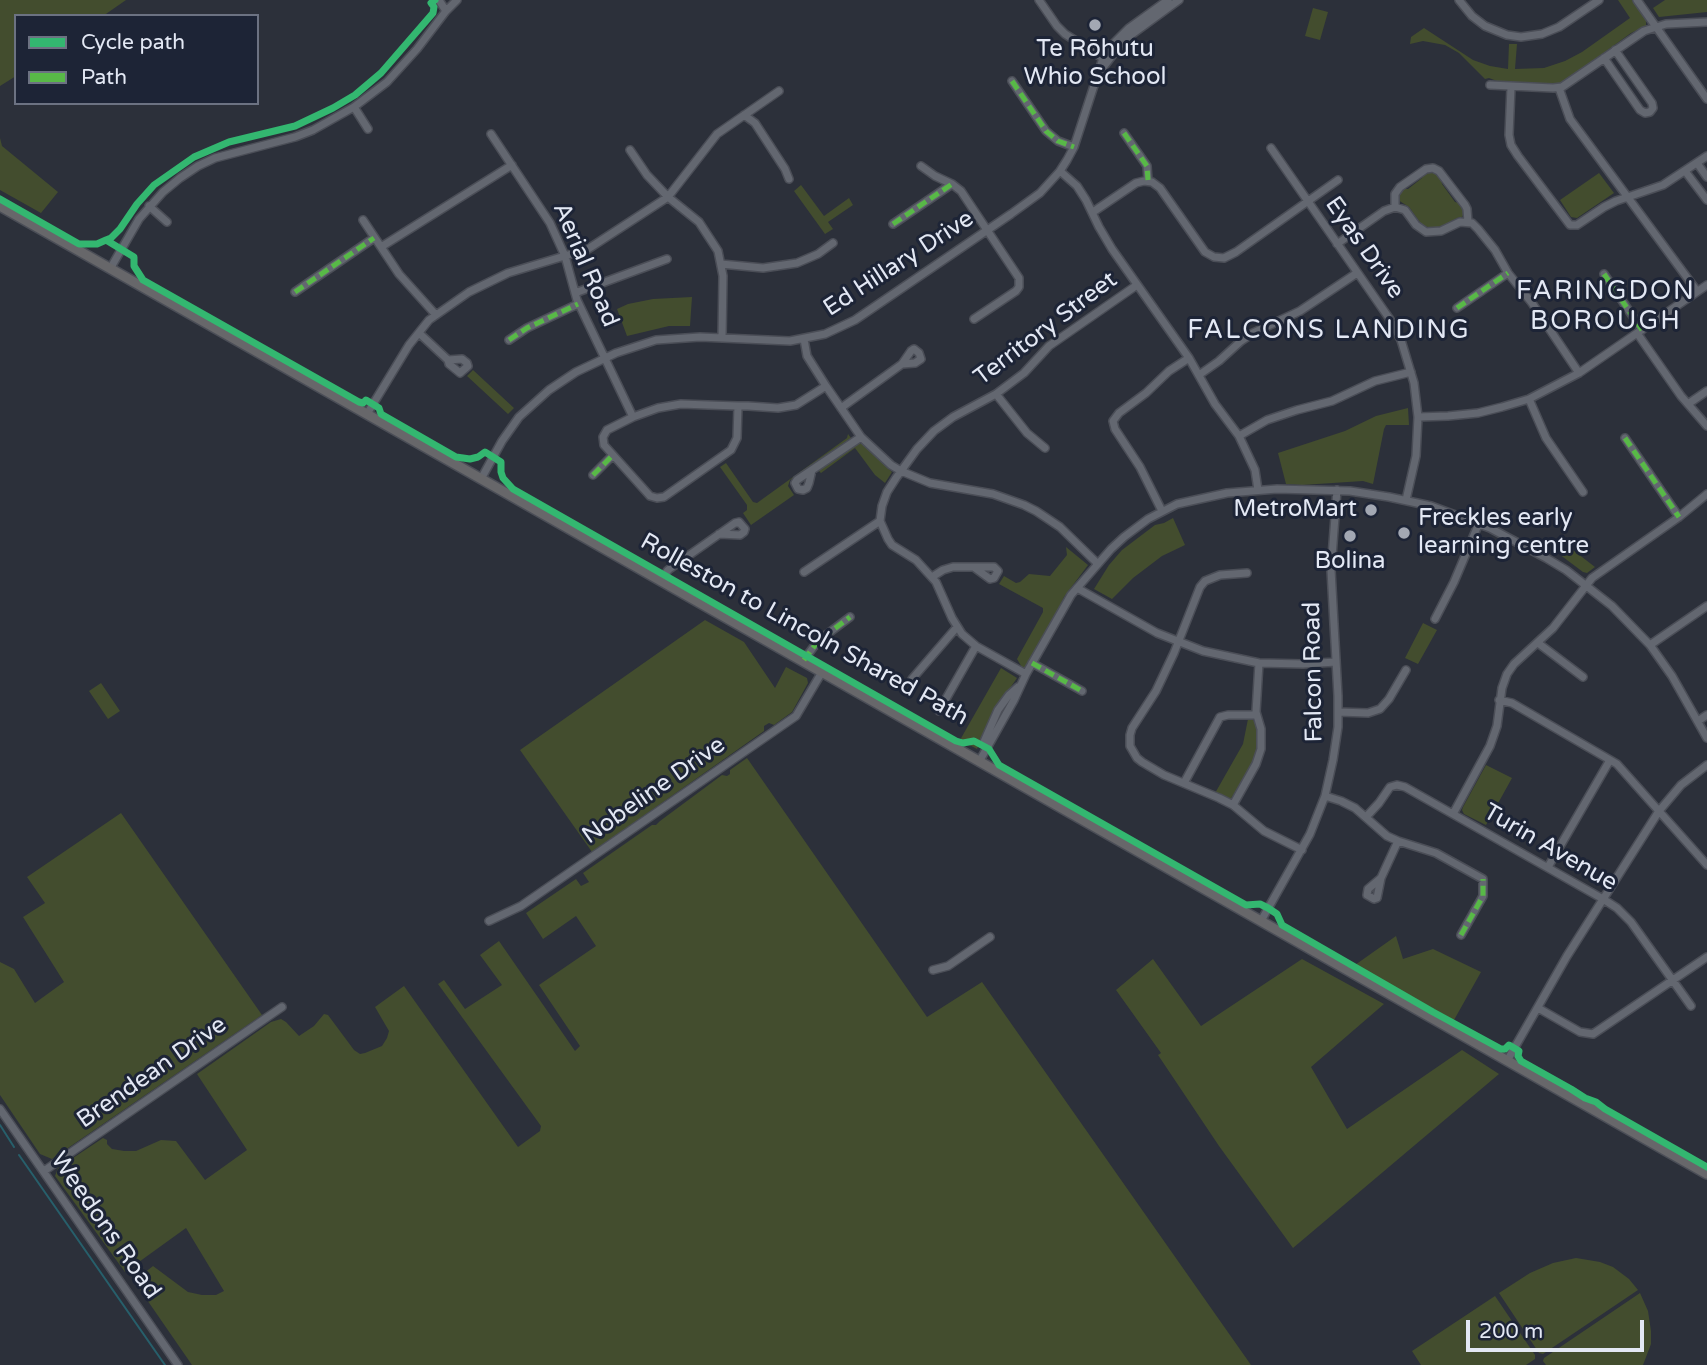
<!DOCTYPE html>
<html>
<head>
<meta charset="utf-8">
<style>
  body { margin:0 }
  #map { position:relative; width:1707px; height:1365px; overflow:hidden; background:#2c303a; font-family:"Varela Round",sans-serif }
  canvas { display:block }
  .legend { position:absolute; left:14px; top:14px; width:245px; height:91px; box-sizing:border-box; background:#1d2436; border:2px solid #6c7282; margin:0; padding:9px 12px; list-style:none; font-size:21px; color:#e3e8f4 }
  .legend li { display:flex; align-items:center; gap:14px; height:35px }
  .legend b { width:35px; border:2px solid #6c7282 }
  .scale { position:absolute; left:1466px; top:1320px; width:178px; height:32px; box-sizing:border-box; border:4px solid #e3e8f4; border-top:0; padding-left:9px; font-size:21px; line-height:24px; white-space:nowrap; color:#e3e8f4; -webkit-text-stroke:5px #1d2436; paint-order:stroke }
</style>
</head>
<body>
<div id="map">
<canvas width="1707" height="1365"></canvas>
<ul class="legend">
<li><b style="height:9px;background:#33b770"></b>Cycle path</li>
<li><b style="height:9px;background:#58b947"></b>Path</li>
</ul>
<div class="scale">200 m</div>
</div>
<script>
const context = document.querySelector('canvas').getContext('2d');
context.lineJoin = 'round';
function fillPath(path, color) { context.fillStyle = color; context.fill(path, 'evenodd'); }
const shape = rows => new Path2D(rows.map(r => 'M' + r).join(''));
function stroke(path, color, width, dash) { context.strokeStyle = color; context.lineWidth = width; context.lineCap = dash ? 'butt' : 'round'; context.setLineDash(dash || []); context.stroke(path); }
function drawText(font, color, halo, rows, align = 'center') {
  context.font = font + ' "Varela Round",sans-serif'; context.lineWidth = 6; context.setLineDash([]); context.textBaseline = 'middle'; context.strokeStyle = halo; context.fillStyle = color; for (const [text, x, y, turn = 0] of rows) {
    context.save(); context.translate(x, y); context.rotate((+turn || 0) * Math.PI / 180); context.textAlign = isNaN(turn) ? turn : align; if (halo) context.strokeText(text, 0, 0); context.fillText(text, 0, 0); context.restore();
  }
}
fillPath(shape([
  [0,0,126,0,103,16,16,16,16,76,0,86],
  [1618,0,1632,0,1646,19,1646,26,1631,33,1565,81,1559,84,1502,83,1489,78,1485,79,1459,53,1445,45,1423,41,1410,44,1411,37,1424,28,1473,60,1490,66,1508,69,1509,44,1517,44,1515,69,1544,68,1565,61,1582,52,1630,18],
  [1665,0,1707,0,1707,12,1659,17,1653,8],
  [1313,8,1328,12,1320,40,1305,36],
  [0,138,2,146,58,192,41,213,0,190],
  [1432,171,1436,172,1441,178,1442,184,1455,202,1460,203,1464,210,1464,213,1462,217,1457,218,1441,227,1430,228,1422,225,1409,207,1398,200,1398,193,1404,189,1408,189,1422,178,1423,175],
  [1599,173,1614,193,1577,218,1571,217,1560,200],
  [801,185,824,216,849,198,853,205,828,222,833,229,825,234,794,191],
  [692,297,690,326,669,326,627,336,617,309,628,304,653,299],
  [473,370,514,408,508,414,467,376],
  [1408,408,1409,425,1386,425,1384,429,1373,484,1363,481,1302,485,1286,484,1278,453,1345,431,1376,416],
  [848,434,851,438,790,480,788,486,794,495,751,525,743,513,747,510,747,505,720,467,726,463,753,502,757,503,847,438],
  [858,443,862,444,892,472,885,483,875,475,855,448,821,473,818,470],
  [1173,518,1185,545,1162,556,1133,578,1112,599,1094,589,1109,565,1122,550,1155,525,1164,523],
  [1066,547,1088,565,1064,597,1026,674,1017,659,1043,612,1043,608,999,584,1004,576,1016,583,1020,582,1029,574,1050,576,1067,555],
  [1569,547,1595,567,1587,573,1583,572,1559,554],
  [705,620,744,642,775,688,786,667,807,678,808,683,792,712,774,725,769,723,764,726,764,731,592,852,520,750],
  [1423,623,1437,630,1418,664,1405,658],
  [1001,668,1017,678,993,713,977,749,960,740],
  [101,683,120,711,108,719,89,691],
  [1248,719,1253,720,1256,724,1258,747,1254,762,1228,803,1214,795,1243,744],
  [747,758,927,1017,982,982,1251,1365,192,1365,134,1281,153,1266,188,1292,202,1295,216,1295,224,1291,186,1228,125,1272,55,1176,58,1168,103,1138,107,1140,107,1144,112,1149,124,1151,136,1151,161,1140,176,1141,205,1180,247,1150,197,1074,271,1022,281,1019,286,1022,299,1036,314,1026,324,1014,328,1015,354,1050,360,1054,365,1053,382,1046,387,1038,389,1031,375,1007,404,986,518,1147,540,1131,541,1126,438,984,444,980,465,1009,502,985,480,955,499,941,575,1051,580,1046,539,985,596,946,576,916,543,939,526,913,576,879,581,886,589,882,583,873,652,825,656,825,660,821,722,775,727,776,730,774,730,770],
  [1486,765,1512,778,1486,825,1464,814,1462,810,1463,807],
  [121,813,262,1015,52,1159,40,1154,0,1095,0,962,14,969,35,1003,64,982,23,917,45,903,27,877],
  [1396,936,1403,959,1433,949,1481,972,1454,1020,1355,965],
  [1153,959,1201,1026,1302,959,1384,1004,1311,1067,1347,1129,1462,1050,1499,1074,1293,1248,1219,1146,1158,1055,1161,1053,1116,990],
  [1576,1258,1600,1262,1613,1267,1629,1279,1638,1290,1543,1354,1539,1353,1499,1293,1530,1273,1553,1263],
  [1640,1293,1648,1311,1651,1331,1651,1344,1643,1365,1546,1365,1543,1361,1544,1358],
  [1495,1296,1535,1355,1535,1359,1526,1365,1421,1365,1412,1351]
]), '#434d2e');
stroke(shape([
  [0,1125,14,1147],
  [19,1155,165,1365]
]), '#275f6b', 2);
const minor = shape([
  [439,0,446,11],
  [1039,0,1057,26,1065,34,1104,59],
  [1459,0,1472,16,1485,26,1507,35,1521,37,1542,34,1559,27,1599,0],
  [1637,0,1707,99],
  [1604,58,1640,110,1645,113,1650,112,1653,108,1652,103,1615,50],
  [1102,69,1121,44,1131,35,1179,0],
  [1012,81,1046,131,1058,141,1074,147],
  [1490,85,1553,88,1562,87,1644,31,1666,24,1707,22],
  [1511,87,1509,135,1511,145,1518,156,1570,225,1577,225,1604,207,1616,201,1663,185,1707,156],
  [1559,88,1570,119,1697,291],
  [354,107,368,129],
  [744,115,755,123,785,169,789,179],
  [1124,133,1147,166,1148,180],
  [491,134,550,223,565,256,577,300,633,417],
  [1271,148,1389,318,1401,340,1414,383,1418,417,1416,456,1406,500],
  [630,150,647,175,668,197,699,222,718,251,723,276,722,338],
  [1697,163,1707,177],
  [921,166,935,176,952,184,961,191,1019,278,1019,287,1016,291,974,319],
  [1060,171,1077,186,1086,200,1099,227,1112,249,1189,358,1215,404,1239,436,1255,470,1258,490],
  [1685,171,1707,200],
  [149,206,167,222],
  [1395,207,1395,194,1400,187,1426,169,1433,168,1439,171,1465,205,1467,209,1468,222],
  [1093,212,1136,183,1144,181,1152,182,1160,188,1205,252,1214,257,1224,258,1236,252,1338,180],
  [363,220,399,274,436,315],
  [893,224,952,184],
  [1337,244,1384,211,1395,207,1405,210,1416,225,1426,232,1441,231,1460,222,1472,223,1478,229,1495,250,1508,273,1532,303,1579,373],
  [381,247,512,165],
  [721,264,763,268,797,263,818,254,833,243],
  [110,269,139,219,163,192,180,178,198,166,215,158,295,137,313,130,354,107,387,82,417,49,446,11,457,0],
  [1604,274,1642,330],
  [295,292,374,238],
  [575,293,667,259],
  [1457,308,1508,273],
  [419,333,448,360,449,364,460,373,468,366,467,363,462,359,448,360],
  [1637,333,1681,396,1707,426],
  [804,339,807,356,826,386,861,437,891,465,901,471,930,483,993,494,1024,505,1036,511,1060,527,1098,564],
  [509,340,527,328,578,304],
  [1199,375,1219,361,1241,341,1253,333,1300,311,1357,273],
  [996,394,1027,433,1045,448],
  [1529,399,1546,438,1583,492],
  [1688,404,1707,391],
  [738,406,737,438,731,450,664,497,657,498,650,496,604,445,603,437,607,430,633,417,658,408,681,404,708,405,738,406,748,406,778,408,796,405,826,386],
  [841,408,902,364,911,351,914,349,919,353,921,359,915,363,902,364],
  [367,414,409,345,429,320,469,292,508,273,588,249,668,197,717,134,779,91],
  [1418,417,1448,416,1478,413,1502,407,1529,399,1579,373,1707,285],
  [1239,436,1267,420,1297,410,1332,401,1375,381,1411,372],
  [1625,438,1679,517],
  [812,470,809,483,807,488,803,490,798,489,795,483,797,480,861,437],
  [593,475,613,455],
  [481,479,502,441,519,417,549,390,576,372,616,353,656,340,700,337,790,341,825,334,855,320,1011,214,1040,193,1060,171,1067,160,1074,147,1103,58,1112,45,1129,28,1168,0],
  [1162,511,1140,467,1115,429,1113,421,1119,413,1146,393,1169,371,1189,358],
  [804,572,880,521],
  [1247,573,1220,575,1205,581,1200,587,1174,653,1156,691,1132,728,1130,735,1130,746,1137,758,1142,762,1164,775,1219,798,1233,805,1264,831,1302,850],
  [932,577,943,570,953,567,994,567,998,571,994,578,990,579,975,568],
  [661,581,668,570,735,523,739,522,745,529,744,532,740,535,719,534],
  [1077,588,1157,633,1203,651,1259,663,1303,664,1336,662],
  [1435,619,1454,582,1479,523],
  [1538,643,1583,677],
  [1650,645,1707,606],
  [803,661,818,641,850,617],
  [1032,663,1082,691],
  [1026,674,976,646,962,634,952,618,936,582,916,560,892,545,888,539,880,521,882,506,887,492,896,478,917,449,934,431,953,417,996,394,1024,373,1049,346,1137,285],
  [912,679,957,627],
  [1499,700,1512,703,1617,764,1707,865],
  [939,711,976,646],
  [1338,712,1368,713,1380,709,1389,699,1406,670],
  [1698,721,1707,715],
  [983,744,998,710,1009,695,1018,687],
  [979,762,1014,700,1026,674,1071,595,1111,549,1124,537,1148,519,1177,504,1227,493,1277,489,1350,491,1389,497,1431,506,1490,528,1546,558,1566,570,1612,606,1650,645,1672,676,1707,738],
  [1184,783,1220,717,1228,715,1256,715],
  [1325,796,1341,801,1355,808,1387,836,1398,841,1436,853,1483,879,1483,896,1461,935],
  [1233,805,1256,764,1261,749,1261,729,1256,712,1259,663],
  [1453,814,1490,746,1497,726,1502,688,1507,674,1514,664,1553,628,1592,578,1679,517,1707,494],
  [1366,817,1379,803,1390,787,1397,785,1405,787,1603,899,1617,908,1631,922,1691,1006],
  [1548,867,1610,760],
  [1381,878,1368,889,1367,895,1374,899,1377,898,1381,878,1398,841],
  [489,921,521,906,796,716,822,672],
  [1261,921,1310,834,1325,796,1333,760,1338,727,1338,696,1331,570,1337,490],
  [933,970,948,966,990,937],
  [1538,1008,1580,1032,1593,1034,1707,957],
  [1507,1061,1567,956,1659,811,1681,785,1707,765],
  [0,1109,178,1365],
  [44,1171,282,1007]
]);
const major = shape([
  [0,206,1707,1174]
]);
stroke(minor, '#4b4e57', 10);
stroke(major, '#4b4e57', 12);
stroke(minor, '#636770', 7);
stroke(major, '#67676a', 9);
stroke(shape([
  [1012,81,1046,131,1058,141,1074,147],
  [1124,133,1147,166,1148,180],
  [893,224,952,184],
  [1604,274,1642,330],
  [295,292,374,238],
  [1457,308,1508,273],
  [509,340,527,328,578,304],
  [1625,438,1679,517],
  [593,475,613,455],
  [804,660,818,641,850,617],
  [1032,663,1082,691],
  [1461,935,1483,896,1483,879]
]), '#58b947', 5, [10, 5]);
stroke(shape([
  [0,199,79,244,97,244,106,240,134,257,134,266,143,280,359,402,363,403,366,400,379,408,381,414,456,457,470,459,478,457,485,452,501,462,501,472,503,478,513,489,956,741,963,743,974,741,989,749,999,765,1246,905,1260,904,1268,908,1277,914,1282,925,1433,1012,1501,1049,1505,1049,1509,1045,1519,1051,1518,1056,1521,1061,1571,1089,1585,1098,1596,1102,1605,1109,1707,1167],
  [106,240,111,238,120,229,137,204,154,185,194,157,229,142,295,126,333,108,355,95,381,73,433,13,434,7,431,3,435,0]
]), '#33b770', 7);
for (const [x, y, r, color] of [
  [1095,25,7,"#a3a8b3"],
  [1371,510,7,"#a3a8b3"],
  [1404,533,7,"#a3a8b3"],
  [1350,536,7,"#a3a8b3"]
]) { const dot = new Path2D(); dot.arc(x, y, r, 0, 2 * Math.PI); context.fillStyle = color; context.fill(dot); stroke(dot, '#1d2436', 2.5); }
drawText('24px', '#e3e8f4', '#1d2436', [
  ["Te Rōhutu",1095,50],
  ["Whio School",1095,78],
  ["MetroMart",1357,510,"right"],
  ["Freckles early",1418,519,"left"],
  ["learning centre",1418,547,"left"],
  ["Bolina",1350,562]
]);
drawText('24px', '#e3e8f4', '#1d2436', [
  ["Eyas Drive",1364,248,55],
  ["Ed Hillary Drive",899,264,-33],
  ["Aerial Road",585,265,67],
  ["Territory Street",1046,329,-37],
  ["Rolleston to Lincoln Shared Path",804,630,29],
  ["Falcon Road",1314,672,-91],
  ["Nobeline Drive",654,791,-35],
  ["Turin Avenue",1550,848,30],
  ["Brendean Drive",152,1073,-35],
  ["Weedons Road",105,1226,55]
]);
context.letterSpacing = '2px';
drawText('26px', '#e3e8f4', '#1d2436', [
  ["FARINGDON",1606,292],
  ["BOROUGH",1606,322],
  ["FALCONS LANDING",1329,331]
]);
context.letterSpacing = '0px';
</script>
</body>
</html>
